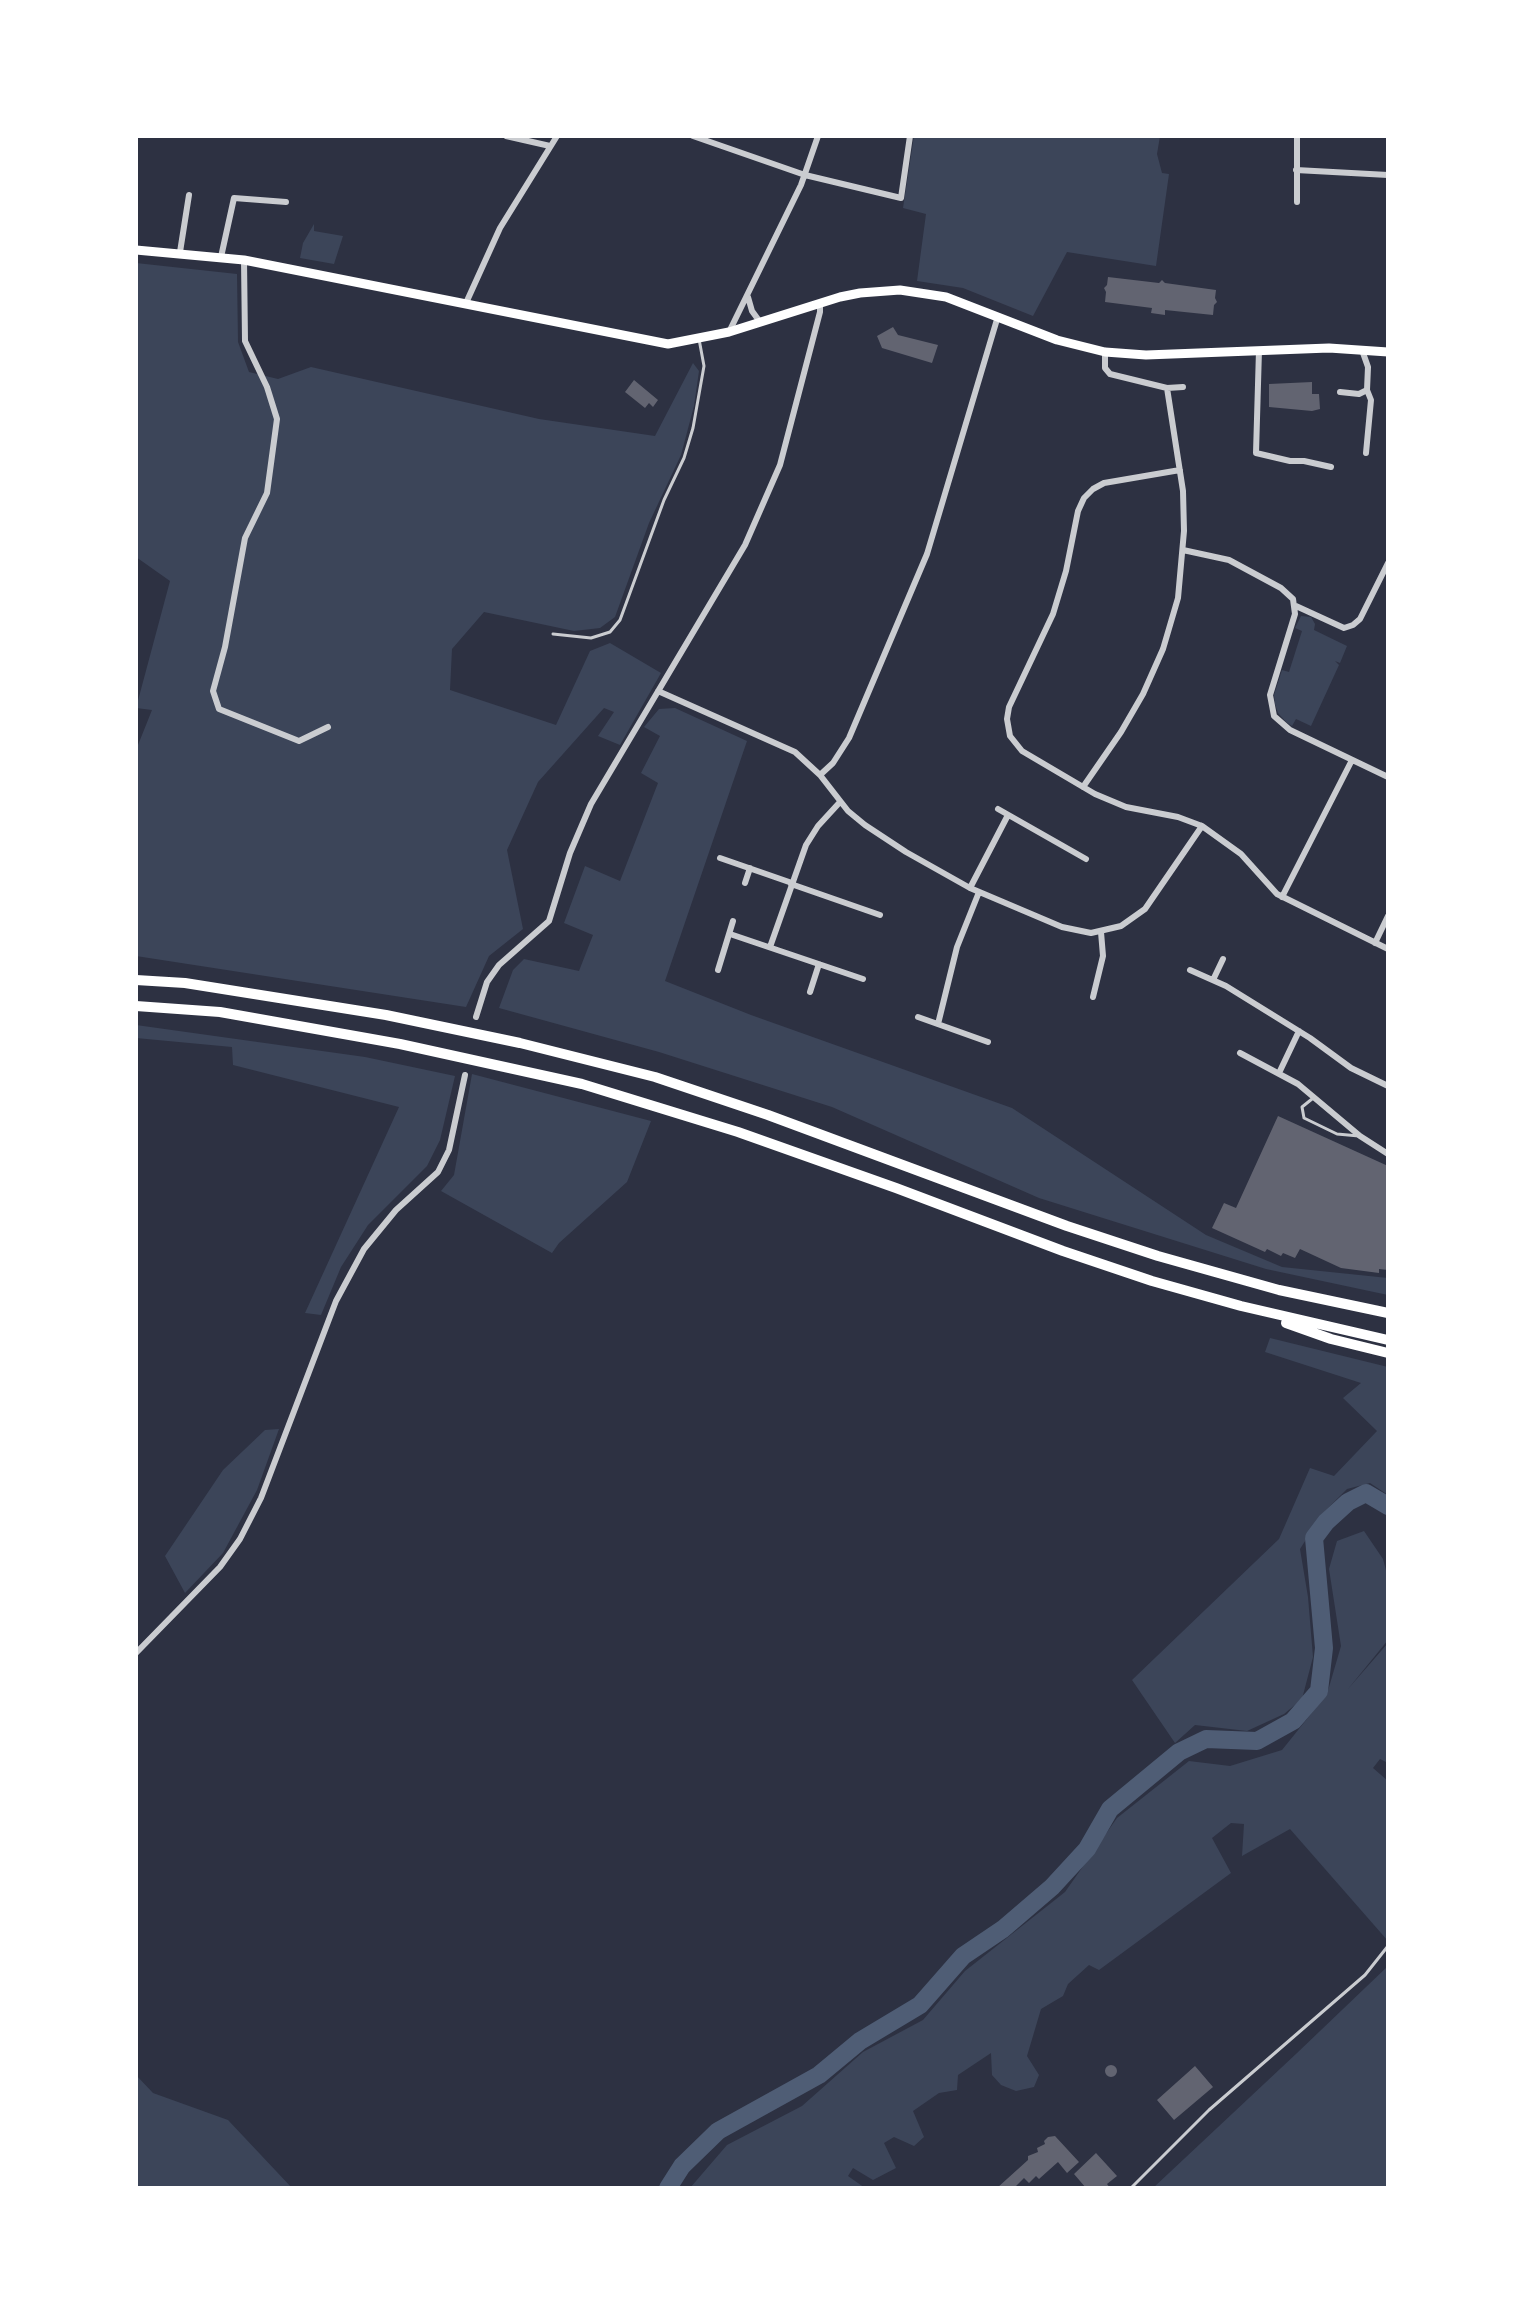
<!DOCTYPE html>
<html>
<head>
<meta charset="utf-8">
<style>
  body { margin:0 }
  #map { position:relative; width:1524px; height:2324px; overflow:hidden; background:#2d3142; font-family:"Archivo Narrow",sans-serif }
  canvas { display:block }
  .frame { position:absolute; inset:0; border:138px solid #fff; pointer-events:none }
</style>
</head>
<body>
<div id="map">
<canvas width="1524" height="2324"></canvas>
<div class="frame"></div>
</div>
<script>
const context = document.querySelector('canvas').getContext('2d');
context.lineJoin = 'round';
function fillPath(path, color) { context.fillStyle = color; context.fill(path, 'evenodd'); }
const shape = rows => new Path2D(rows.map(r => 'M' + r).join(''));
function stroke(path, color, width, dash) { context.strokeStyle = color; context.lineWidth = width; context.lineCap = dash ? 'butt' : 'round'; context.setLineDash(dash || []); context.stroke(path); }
fillPath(shape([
  [914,136,1160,136,1157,154,1162,173,1169,174,1156,266,1067,252,1033,316,963,288,917,281,926,214,903,208],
  [314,224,314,231,343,236,334,264,300,258,303,243],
  [136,263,237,274,238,342,249,372,278,379,311,367,539,419,655,436,693,363,699,371,694,406,681,455,649,523,615,617,600,628,574,631,484,612,452,649,450,690,556,725,590,651,610,643,661,673,620,745,598,736,614,712,604,708,538,782,507,850,523,929,489,956,466,1007,136,956,136,750,152,710,136,708,170,581,136,557],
  [1301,616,1311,617,1315,624,1314,630,1347,646,1340,663,1335,661,1339,665,1311,726,1296,719,1292,726,1286,722,1278,713,1275,704,1274,695,1282,670,1289,672,1302,631,1295,628],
  [675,708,747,741,665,981,751,1015,1012,1108,1206,1235,1282,1267,1388,1278,1388,1295,1266,1269,1039,1198,832,1107,659,1052,499,1008,513,970,524,959,579,971,593,935,564,923,585,866,620,881,658,783,641,773,660,736,644,727,659,709],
  [136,1025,365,1057,455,1076,440,1140,427,1166,368,1225,341,1267,321,1315,305,1313,399,1107,233,1065,232,1047,136,1038],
  [472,1074,651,1121,627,1182,559,1243,552,1253,441,1191,454,1175],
  [1270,1338,1388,1367,1388,1495,1370,1483,1347,1489,1323,1513,1300,1549,1308,1597,1313,1657,1302,1699,1284,1714,1247,1731,1195,1725,1175,1743,1132,1680,1279,1539,1310,1468,1334,1476,1377,1431,1343,1398,1361,1383,1265,1352],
  [279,1429,257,1490,223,1553,185,1593,165,1556,223,1470,265,1430],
  [1364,1531,1383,1559,1388,1578,1388,1640,1348,1689,1388,1643,1388,1763,1380,1759,1373,1768,1388,1781,1388,1941,1290,1829,1242,1856,1244,1824,1231,1823,1212,1838,1231,1873,1099,1970,1089,1965,1068,1984,1063,1996,1041,2009,1027,2056,1039,2075,1034,2087,1016,2091,1001,2085,992,2075,991,2053,958,2075,957,2090,939,2093,913,2111,924,2137,914,2146,894,2137,884,2143,896,2168,873,2180,853,2168,848,2176,865,2188,690,2188,727,2145,802,2106,863,2052,923,2020,965,1971,1065,1892,1117,1818,1189,1761,1230,1766,1282,1750,1327,1694,1341,1646,1329,1569,1337,1541],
  [1388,1966,1388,2188,1153,2188,1297,2053],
  [136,2075,153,2093,228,2120,292,2188,136,2188]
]), '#3c4559');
stroke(shape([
  [668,2188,682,2166,718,2131,819,2075,860,2041,920,2005,963,1956,1003,1929,1052,1887,1087,1849,1110,1809,1179,1752,1206,1739,1257,1741,1293,1721,1319,1691,1324,1648,1314,1538,1326,1522,1348,1502,1366,1493,1388,1506]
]), '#4f5d75', 18);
fillPath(shape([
  [1108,277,1159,283,1162,280,1165,283,1216,290,1215,298,1217,302,1214,305,1213,315,1165,310,1165,315,1151,313,1152,308,1105,302,1106,292,1104,288,1107,285],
  [893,327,898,335,938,345,932,363,882,348,877,336],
  [634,380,658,400,653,407,649,403,645,408,625,392],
  [1312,382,1312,394,1319,394,1320,409,1312,411,1269,407,1269,384],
  [1278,1116,1388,1166,1388,1270,1379,1269,1379,1273,1341,1268,1300,1249,1295,1258,1283,1253,1281,1256,1267,1249,1265,1252,1212,1228,1224,1203,1236,1208],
  '1105 2071a6 6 0 1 1 12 0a6 6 0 1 1-12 0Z',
  [1195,2066,1213,2087,1174,2120,1157,2100],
  [1055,2136,1079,2162,1067,2173,1058,2162,1039,2179,1036,2176,1029,2183,1024,2178,1014,2188,997,2188,1028,2160,1028,2156,1038,2152,1037,2148,1045,2144,1044,2141,1048,2137],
  [1096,2153,1117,2176,1107,2184,1110,2188,1086,2188,1074,2174]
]), '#626471');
stroke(shape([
  [553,634,591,638,610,632,620,620,664,500,684,458,693,428,704,366,699,339],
  [1312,1099,1302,1107,1304,1118,1337,1134,1359,1136],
  [1131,2188,1209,2110,1365,1975,1388,1946]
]), '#caccd0', 3);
stroke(shape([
  [506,136,550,146],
  [693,136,805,175,901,198,910,136],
  [1296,170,1388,175],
  [1297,202,1297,136],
  [180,252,189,195],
  [221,257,234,198,286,202],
  [244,260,245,341,267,387,277,419,267,493,245,538,225,647,213,691,219,709,299,741,328,727],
  [748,297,752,311,760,322],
  [466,303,500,228,557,136],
  [729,332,801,185,818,136],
  [1259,350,1256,453,1290,461,1304,461,1331,467],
  [1105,352,1105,368,1110,374,1167,388,1183,387],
  [1340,392,1359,394,1367,390,1368,367,1362,350],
  [1366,453,1371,400,1367,390],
  [1180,470,1104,483,1093,489,1084,498,1078,511,1066,571,1053,614,1009,707,1007,719,1010,736,1022,751,1095,794,1126,807,1178,817,1202,826,1241,854,1277,894,1388,949],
  [1183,550,1229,560,1281,588,1293,599,1295,614,1270,695,1274,716,1290,730,1388,777],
  [1296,606,1344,628,1353,625,1360,619,1388,563],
  [658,691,795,752,820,775,848,811,865,825,906,852,970,888],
  [820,775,833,763,849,738,927,554,998,316],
  [1083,787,1121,732,1143,694,1163,649,1178,598,1184,531,1183,491,1167,388],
  [998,809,1086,859],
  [1008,815,970,888,1062,927,1091,933,1121,926,1145,909,1202,826],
  [720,858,792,883],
  [745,883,750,868],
  [791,884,880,915],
  [1282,897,1352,760],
  [730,934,863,979],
  [1375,943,1388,916],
  [770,947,806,845,818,826,840,802],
  [718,970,733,921],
  [1190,970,1226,986,1310,1038,1351,1068,1388,1086],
  [1213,980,1223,959],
  [810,992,819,964],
  [1093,997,1103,956,1101,932],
  [476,1017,487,982,499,965,549,921,570,853,591,804,745,545,780,465,820,312,820,303],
  [918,1017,988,1042],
  [938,1024,957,947,979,892],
  [1240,1053,1298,1084,1360,1136,1388,1154],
  [1279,1073,1299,1031],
  [136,1653,220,1567,240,1539,261,1498,336,1301,364,1249,396,1210,438,1172,449,1150,465,1075]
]), '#caccd0', 6);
stroke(shape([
  [136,250,244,260,668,344,729,332,840,297,860,293,900,290,946,297,1057,340,1105,352,1146,355,1329,348,1388,352]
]), '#fff', 9);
stroke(shape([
  [136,980,185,983,386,1015,520,1043,655,1077,768,1115,1067,1226,1158,1256,1279,1290,1388,1313],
  [136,1006,220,1012,400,1044,582,1084,738,1132,896,1188,1063,1251,1152,1281,1241,1306,1388,1340],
  [1286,1323,1331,1339,1388,1353]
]), '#fff', 10);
</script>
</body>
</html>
